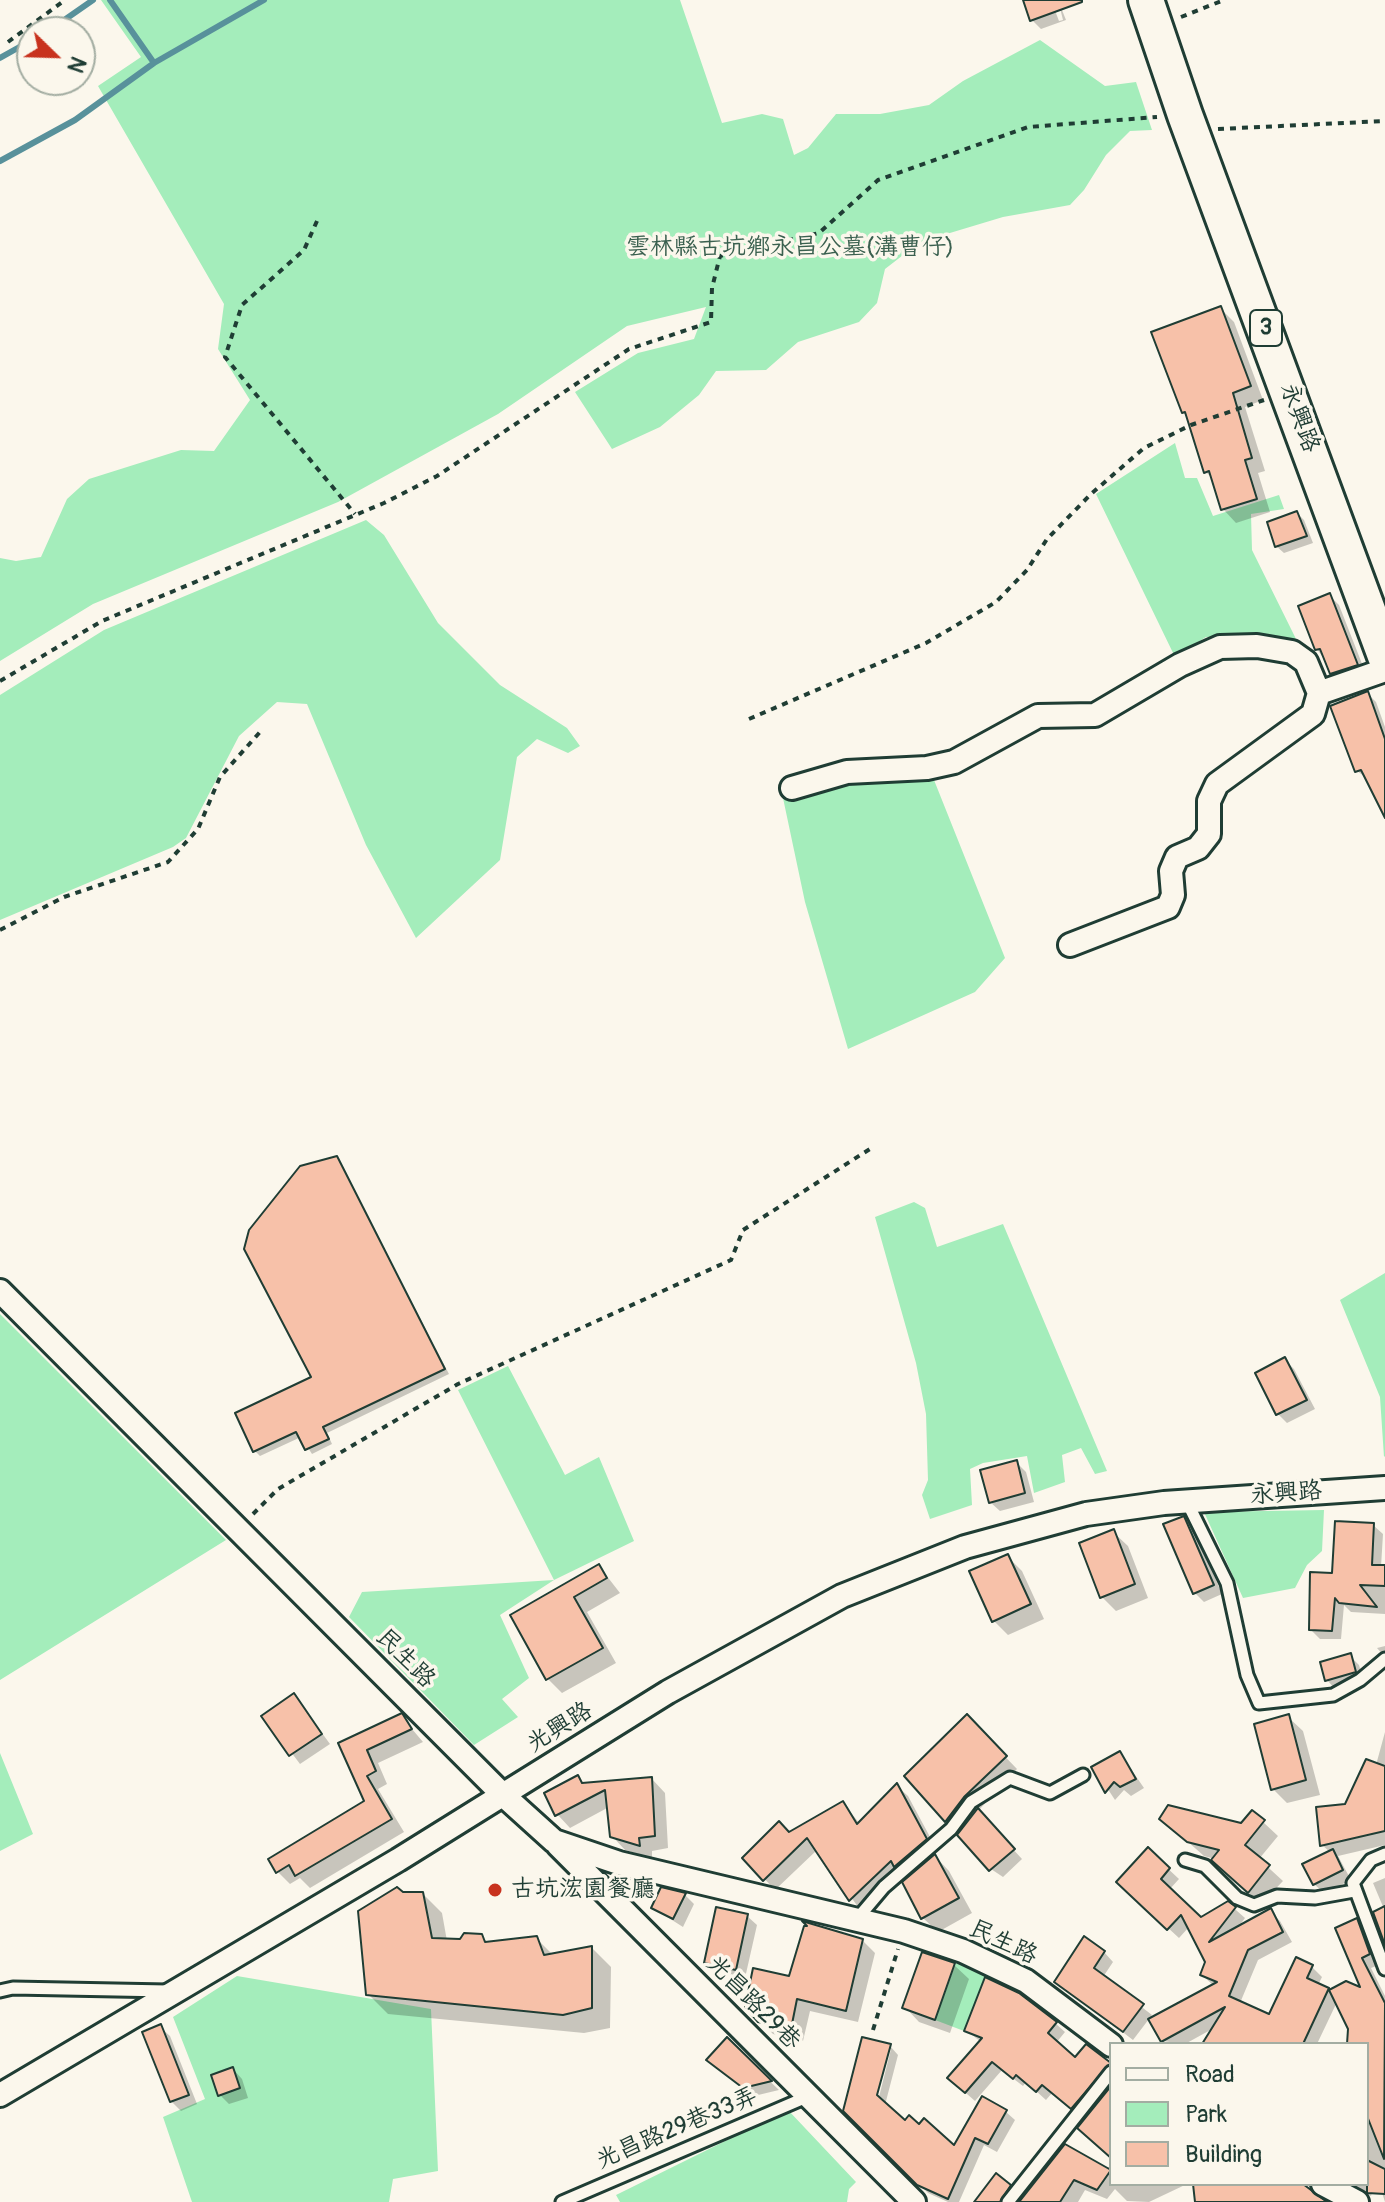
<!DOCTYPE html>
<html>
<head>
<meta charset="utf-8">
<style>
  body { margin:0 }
  #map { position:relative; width:1385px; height:2202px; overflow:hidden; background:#fbf7ec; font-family:Pangolin,sans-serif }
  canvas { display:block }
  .legend { position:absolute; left:1109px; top:2042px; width:260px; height:144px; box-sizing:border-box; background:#fbf7ec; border:2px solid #a3ada2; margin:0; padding:10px 14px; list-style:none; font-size:24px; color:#1f3d34 }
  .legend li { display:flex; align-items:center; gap:16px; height:40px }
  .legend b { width:40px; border:2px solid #a3ada2 }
  .north { position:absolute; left:16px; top:16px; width:80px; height:80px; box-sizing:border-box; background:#fbf7ec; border:2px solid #a3ada2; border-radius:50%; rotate:113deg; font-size:22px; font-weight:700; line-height:32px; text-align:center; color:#1f3d34 }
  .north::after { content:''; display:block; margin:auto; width:28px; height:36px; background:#c8321e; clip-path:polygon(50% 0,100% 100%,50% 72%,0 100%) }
</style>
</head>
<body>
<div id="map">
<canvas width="1385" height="2202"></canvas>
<ul class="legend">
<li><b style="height:10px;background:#fbf7ec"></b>Road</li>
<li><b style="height:22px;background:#a4edbb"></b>Park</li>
<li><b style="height:22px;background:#f7c1a9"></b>Building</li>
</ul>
<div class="north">N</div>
</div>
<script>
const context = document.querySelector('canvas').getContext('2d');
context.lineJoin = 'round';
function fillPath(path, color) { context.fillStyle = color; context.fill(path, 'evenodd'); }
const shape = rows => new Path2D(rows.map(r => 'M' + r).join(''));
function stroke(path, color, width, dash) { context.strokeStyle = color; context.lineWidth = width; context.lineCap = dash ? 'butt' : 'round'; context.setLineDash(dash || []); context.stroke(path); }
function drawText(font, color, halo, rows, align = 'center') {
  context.font = font + ' Pangolin,"LXGW WenKai TC",sans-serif'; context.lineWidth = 7; context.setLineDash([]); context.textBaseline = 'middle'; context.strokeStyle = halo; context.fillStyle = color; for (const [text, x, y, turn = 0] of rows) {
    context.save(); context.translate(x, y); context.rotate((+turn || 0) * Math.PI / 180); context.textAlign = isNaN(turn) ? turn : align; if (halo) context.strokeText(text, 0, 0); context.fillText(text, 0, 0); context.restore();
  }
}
fillPath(shape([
  [101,0,680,0,722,123,762,114,783,119,794,155,808,148,836,114,880,114,929,105,963,81,1040,40,1105,86,1136,82,1152,130,1130,131,1106,155,1084,190,1070,205,1003,217,920,242,885,269,877,303,859,322,798,342,766,370,716,371,699,395,660,427,612,449,575,392,638,353,694,339,706,307,627,326,498,414,338,502,93,604,0,661,0,558,16,561,41,557,67,499,89,479,181,450,214,451,250,400,218,349,224,304,98,86,141,57],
  [1175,443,1185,478,1197,478,1213,516,1279,495,1284,509,1251,514,1252,550,1296,639,1206,637,1175,657,1096,494],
  [366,520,384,535,438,623,500,685,567,728,580,746,568,753,537,739,517,757,500,860,416,938,366,845,307,704,277,702,239,736,186,838,173,847,0,920,0,695,104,630],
  [932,775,1005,958,975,992,848,1049,805,902,783,798,858,781],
  [914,1202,925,1208,937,1247,1003,1224,1107,1471,1095,1474,1081,1448,1062,1455,1065,1482,1034,1493,1027,1456,983,1463,970,1469,972,1505,930,1519,922,1495,928,1480,926,1414,916,1363,875,1217],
  [1385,1273,1385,1456,1384,1457,1380,1397,1340,1300],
  [0,1314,226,1540,0,1680],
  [508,1366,565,1475,599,1457,634,1541,554,1580,500,1615,529,1678,502,1699,518,1717,474,1745,349,1617,362,1592,554,1580,458,1390],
  [1324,1510,1322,1551,1307,1565,1295,1588,1243,1598,1204,1512],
  [0,1753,33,1834,0,1851],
  [956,1963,986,1973,964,2031,935,2020],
  [237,1976,431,2009,438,2171,393,2179,389,2202,192,2202,163,2117,205,2099,173,2017],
  [788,2110,856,2182,849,2189,847,2202,620,2202,616,2195]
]), '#a4edbb');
fillPath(shape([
  [1025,0,1051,0,1059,21,1063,20,1058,0,1066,20,1041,29,1032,20],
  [1220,308,1234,322,1263,400,1245,407,1265,471,1258,473,1270,512,1236,523,1223,509,1213,479,1206,472,1189,418,1183,412],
  [1297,513,1304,520,1313,543,1284,553,1276,546],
  [1330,596,1339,605,1366,674,1341,683,1317,649],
  [1367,693,1376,702,1385,727,1385,812,1368,779,1357,771],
  [337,1158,449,1374,327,1433,332,1444,312,1454,301,1437,260,1456,255,1451,314,1378],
  [1285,1360,1294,1369,1315,1409,1287,1423,1278,1414],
  [1016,1462,1026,1472,1034,1502,1000,1511,990,1502],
  [1184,1518,1193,1527,1222,1594,1204,1602,1195,1593],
  [1373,1525,1383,1534,1381,1567,1385,1567,1385,1614,1351,1612,1344,1605,1341,1639,1320,1639,1311,1630],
  [1113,1532,1128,1546,1148,1598,1116,1611,1102,1597],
  [1007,1556,1022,1571,1044,1619,1008,1635,994,1621],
  [599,1566,620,1593,587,1612,616,1663,562,1693,548,1679,512,1616],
  [1385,1646,1385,1657,1377,1648],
  [1350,1656,1359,1665,1364,1682,1336,1690,1327,1680],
  [294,1695,330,1744,300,1764,264,1716],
  [401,1716,423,1742,378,1763,387,1784,378,1789,404,1832,310,1888,300,1878,290,1884,278,1872,367,1802,341,1744],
  [967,1717,1017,1769,978,1811,1022,1859,1003,1877,988,1867,906,1776],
  [1288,1717,1303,1731,1320,1795,1287,1803,1273,1789],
  [1385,1732,1385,1845,1338,1856,1351,1880,1324,1893,1314,1884,1330,1852,1322,1845,1376,1765],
  [1120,1753,1144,1788,1131,1796,1124,1790,1115,1800,1094,1768],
  [577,1778,584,1785,652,1779,665,1793,668,1848,652,1851,652,1858,625,1850,612,1836,609,1807,570,1828,557,1814],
  [897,1786,908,1796,937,1850,933,1854,949,1871,972,1913,938,1932,923,1918,909,1879,902,1872,861,1911,817,1850,775,1890,745,1858,843,1803,860,1824],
  [1161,1818,1242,1825,1263,1822,1278,1836,1259,1859,1283,1881,1260,1905,1215,1859,1204,1856],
  [1148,1850,1179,1879,1169,1890,1201,1919,1228,1903,1245,1918,1237,1929,1270,1911,1280,1921,1292,1942,1258,1960,1240,2003,1270,2017,1312,1967,1322,1977,1318,1985,1330,1991,1364,1991,1357,1921,1367,1931,1379,1965,1371,1968,1385,1996,1385,2202,1377,2177,1371,2196,1352,2184,1367,2184,1367,2044,1349,2044,1350,2029,1337,2002,1317,2044,1204,2044,1214,2028,1185,2044,1162,2041,1214,1986,1202,1975,1207,1962,1189,1927,1179,1938,1129,1892],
  [1385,1878,1385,1939,1384,1909,1373,1883],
  [662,1890,685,1895,694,1904,683,1927,653,1908],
  [403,1894,423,1894,442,1913,447,1941,481,1936,489,1944,536,1938,553,1955,592,1948,611,1967,610,2028,584,2033,388,2014,368,1994],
  [747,1916,757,1925,745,1978,715,1972,706,1963],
  [862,1940,875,1953,858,2022,810,2011,803,2041,773,2034,747,2007],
  [1104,1952,1113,1962,1103,1977,1152,2015,1133,2040,1056,1981],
  [923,1954,954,1965,969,1979,950,2033,919,2022,905,2007],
  [1055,2023,1065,2032,1056,2043,1075,2060,1086,2046,1111,2066,1111,2079,1081,2117,1052,2093,1046,2100,1026,2082,1023,2086,1002,2070,975,2101,959,2087,981,2042,966,2030],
  [160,2027,170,2036,197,2104,181,2111,171,2101],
  [864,2039,890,2046,898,2055,885,2105,905,2123,909,2118,919,2127,924,2121,954,2148,981,2101,1006,2112,1015,2120,997,2152,984,2145,959,2202,948,2202,928,2193,846,2111],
  [887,2049,891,2049,877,2105,873,2104],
  [727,2040,779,2090,754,2096,718,2069],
  [233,2069,242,2079,248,2098,229,2104,219,2094],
  [1066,2146,1105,2169,1111,2166,1111,2184,1187,2184,1149,2202,1127,2201,1115,2189,1107,2199,1085,2190,1078,2202,976,2202,1009,2186,1023,2199]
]), '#0003');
stroke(shape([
  [110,0,154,63],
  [47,32,93,0],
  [0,58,32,40],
  [0,161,75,120,154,63,264,0]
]), '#58919b', 6);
const building = shape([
  [1023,0,1082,0,1082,2,1030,21,1023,0],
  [1221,306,1251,386,1233,393,1252,458,1245,460,1257,499,1221,510,1209,471,1204,473,1185,412,1182,413,1151,332,1221,306],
  [1297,511,1307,536,1275,547,1267,522,1297,511],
  [1330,593,1358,665,1330,674,1320,649,1315,650,1298,606,1330,593],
  [1368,691,1385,739,1385,818,1361,770,1355,772,1330,706,1368,691],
  [337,1156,445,1369,323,1427,329,1439,305,1450,296,1432,253,1452,235,1413,311,1377,244,1249,249,1230,300,1166,337,1156],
  [1285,1357,1307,1400,1276,1415,1255,1373,1285,1357],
  [1017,1460,1025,1493,989,1503,980,1470,1017,1460],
  [1184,1516,1214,1585,1193,1594,1163,1524,1184,1516],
  [1335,1521,1374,1523,1372,1565,1385,1565,1385,1586,1360,1585,1377,1607,1339,1603,1335,1598,1332,1631,1309,1630,1310,1572,1332,1573,1335,1521],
  [1114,1529,1135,1584,1100,1598,1079,1543,1114,1529],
  [1008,1554,1031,1604,992,1622,969,1571,1008,1554],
  [599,1564,607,1578,574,1597,603,1648,546,1680,510,1615,599,1564],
  [1351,1653,1356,1672,1325,1681,1320,1662,1351,1653],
  [294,1693,322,1734,289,1756,261,1716,294,1693],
  [402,1713,412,1729,367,1750,376,1771,367,1776,392,1819,295,1876,289,1865,276,1873,268,1859,364,1801,338,1743,402,1713],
  [967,1714,1007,1756,964,1797,945,1822,904,1776,967,1714],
  [1289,1714,1306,1780,1271,1790,1254,1724,1289,1714],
  [1120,1751,1136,1779,1120,1787,1114,1782,1105,1793,1091,1767,1120,1751],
  [1366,1759,1385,1766,1385,1831,1320,1846,1316,1807,1345,1804,1366,1759],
  [578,1775,582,1783,652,1777,655,1836,639,1838,640,1846,610,1837,605,1790,555,1816,544,1793,578,1775],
  [897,1783,927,1839,894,1867,891,1861,849,1901,807,1838,763,1881,742,1858,779,1821,789,1832,843,1801,857,1824,897,1783],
  [1168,1805,1241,1823,1252,1810,1265,1820,1245,1845,1270,1865,1248,1893,1211,1860,1219,1850,1187,1842,1159,1819,1168,1805],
  [978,1808,1015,1849,989,1871,957,1835,978,1808],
  [1148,1847,1170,1868,1161,1879,1201,1917,1228,1901,1236,1907,1209,1942,1271,1908,1283,1932,1248,1950,1229,1996,1269,2014,1296,1957,1313,1965,1307,1978,1329,1988,1303,2044,1202,2044,1225,2007,1161,2042,1148,2019,1217,1982,1200,1975,1205,1962,1181,1915,1167,1930,1116,1882,1148,1847],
  [1333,1849,1343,1870,1313,1885,1302,1864,1333,1849],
  [935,1854,959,1898,921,1919,902,1882,935,1854],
  [397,1887,403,1892,423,1892,432,1938,460,1939,464,1933,482,1934,485,1942,537,1936,544,1955,592,1946,592,2008,563,2015,366,1995,358,1911,397,1887],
  [661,1887,686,1893,673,1919,651,1908,661,1887],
  [1385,1906,1385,1945,1373,1912,1385,1906],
  [716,1907,748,1914,736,1970,704,1963,716,1907],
  [1357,1918,1370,1954,1362,1958,1385,2003,1384,2159,1367,2116,1367,2044,1347,2044,1348,2029,1329,1990,1346,1981,1360,1987,1335,1928,1357,1918],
  [802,1921,863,1939,846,2011,797,1999,791,2029,758,2022,745,2007,753,1968,789,1976,804,1926,807,1926,802,1921],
  [1084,1936,1105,1951,1094,1968,1144,2004,1123,2032,1054,1982,1084,1936],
  [922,1952,955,1963,935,2020,902,2008,922,1952],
  [985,1977,1019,1993,1057,2022,1048,2033,1075,2057,1086,2044,1111,2063,1071,2109,1042,2085,1036,2092,1016,2075,1013,2079,992,2062,965,2093,947,2078,982,2038,964,2031,985,1977],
  [161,2024,189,2095,170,2102,142,2032,161,2024],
  [727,2037,772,2081,743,2088,706,2060,727,2037],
  [862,2037,891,2044,877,2095,905,2120,909,2115,919,2124,924,2118,954,2145,982,2096,1007,2110,988,2144,975,2138,948,2199,917,2185,843,2111,862,2037],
  [233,2067,240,2088,218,2096,211,2075,233,2067],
  [1111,2086,1111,2158,1077,2128,1111,2086],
  [1065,2144,1111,2170,1097,2190,1074,2180,1060,2202,1019,2202,1065,2144],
  [1367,2160,1385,2169,1385,2194,1367,2193,1367,2160],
  [996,2173,1011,2185,1000,2202,974,2202,996,2173],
  [1193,2184,1303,2184,1327,2202,1195,2202,1193,2184]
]);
fillPath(building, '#f7c1a9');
stroke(building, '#1f3d34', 2);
const lane = shape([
  [1187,1502,1227,1583,1247,1675,1259,1703,1333,1695,1360,1680,1385,1659],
  [1385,1854,1371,1860,1353,1883,1385,1969],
  [1185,1860,1205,1866,1237,1898,1254,1905,1277,1896,1315,1898,1354,1891],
  [857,1919,884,1887,951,1829,971,1802,1010,1778,1050,1793,1083,1775],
  [0,1991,13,1988,167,1991],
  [562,2202,809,2096],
  [1008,2202,1111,2072]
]);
const street = shape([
  [1319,693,1385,670],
  [792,788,847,772,927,768,954,762,1038,716,1095,715,1180,665,1220,647,1257,646,1292,652,1306,662,1319,693,1313,714,1217,784,1209,801,1209,834,1198,848,1177,857,1171,871,1173,895,1168,907,1070,945],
  [0,1291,502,1794,554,1841,619,1863,904,1931,963,1951,1026,1981,1111,2045],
  [558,1845,914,2202],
  [0,2095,398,1860,668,1692,842,1596,965,1547,1086,1514,1164,1503,1385,1488],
  [1323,2184,1357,2202]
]);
const primary = shape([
  [1146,0,1185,115,1385,656]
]);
stroke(lane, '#1f3d34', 17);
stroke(street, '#1f3d34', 28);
stroke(primary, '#1f3d34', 40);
stroke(shape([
  [1181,17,1224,0],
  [8,42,65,0],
  [1218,129,1385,121],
  [317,221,304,250,242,305,225,357,355,514],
  [0,681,102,621,384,503,437,476,629,349,711,322,712,288,720,256,819,233,878,180,1028,127,1157,117],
  [749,719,926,643,996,602,1027,570,1047,539,1091,494,1144,448,1191,425,1264,400],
  [0,930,64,897,168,862,198,829,220,777,260,732],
  [253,1514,278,1489,458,1384,731,1260,743,1230,873,1147],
  [873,2030,898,1949]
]), '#1f3d34', 4, [6, 6]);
stroke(lane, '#fbf7ec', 11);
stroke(street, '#fbf7ec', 22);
stroke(primary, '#fbf7ec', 34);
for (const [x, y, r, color] of [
  [495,1890,8,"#c8321e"]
]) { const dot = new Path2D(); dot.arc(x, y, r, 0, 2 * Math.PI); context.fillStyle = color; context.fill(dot); stroke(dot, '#fbf7ec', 3); }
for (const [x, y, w] of [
  [1266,328,32]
]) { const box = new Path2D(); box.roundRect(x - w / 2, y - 18, w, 36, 6); context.fillStyle = '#fbf7ec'; context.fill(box); stroke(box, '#1f3d34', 2); }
drawText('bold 22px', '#1f3d34', null, [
  ["3",1266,328]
]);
drawText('24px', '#3a604f', '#fbf7ec', [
  ["雲林縣古坑鄉永昌公墓(溝曹仔)",790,248]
]);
drawText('24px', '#1f3d34', '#fbf7ec', [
  ["永興路",1299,418,70],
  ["永興路",1286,1494,-4],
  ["民生路",405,1659,45],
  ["光興路",560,1728,-32],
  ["民生路",1003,1943,25],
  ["光昌路29巷",753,2003,45],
  ["光昌路29巷33弄",677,2129,-23]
]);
drawText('24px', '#1f3d34', '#fbf7ec', [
  ["古坑浤園餐廳",511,1890]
], 'left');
</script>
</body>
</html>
